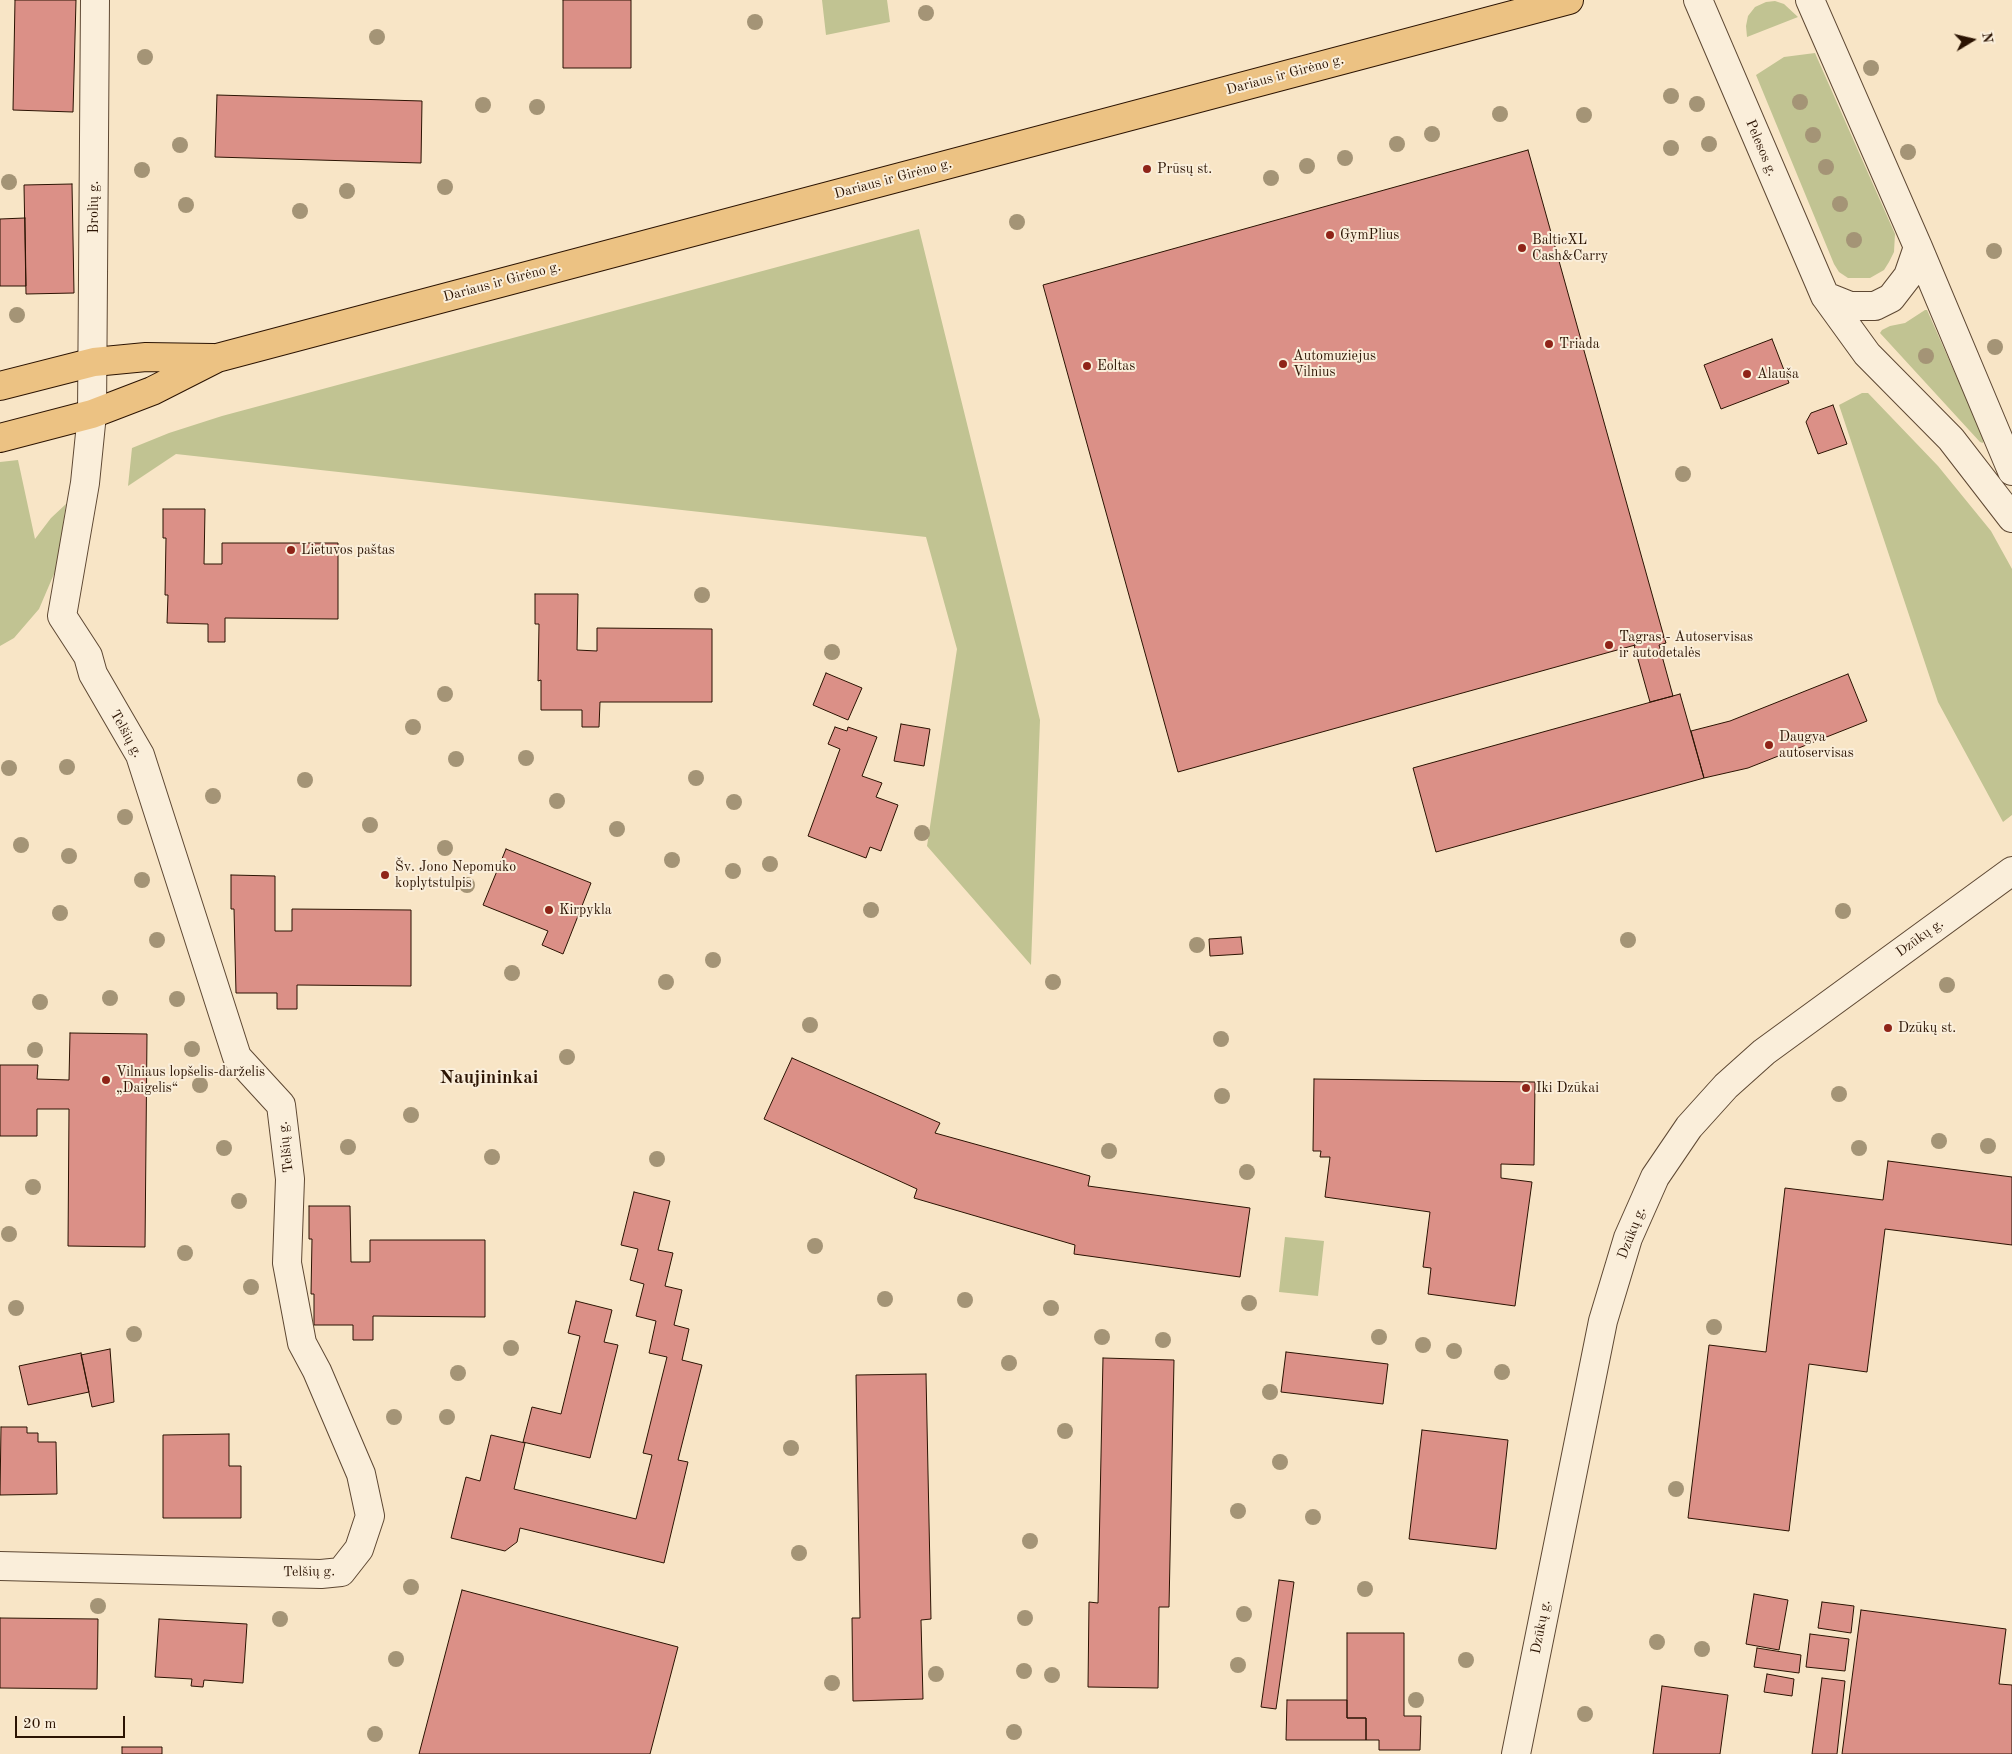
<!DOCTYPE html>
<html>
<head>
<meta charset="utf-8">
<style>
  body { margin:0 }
  #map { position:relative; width:2012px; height:1754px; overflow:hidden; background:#f8e5c6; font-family:"Old Standard TT",serif }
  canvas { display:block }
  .north { position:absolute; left:1947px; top:15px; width:50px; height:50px; -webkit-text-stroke:4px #faeeda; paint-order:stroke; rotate:81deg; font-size:14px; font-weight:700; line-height:20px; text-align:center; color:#2b1302 }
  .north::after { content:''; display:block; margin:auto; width:18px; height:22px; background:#2b1302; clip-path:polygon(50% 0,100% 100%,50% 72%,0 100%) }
  .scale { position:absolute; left:15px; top:1716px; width:110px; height:22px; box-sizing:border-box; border:2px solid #2b1302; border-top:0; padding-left:6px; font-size:15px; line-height:18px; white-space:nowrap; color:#2b1302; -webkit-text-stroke:4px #faeeda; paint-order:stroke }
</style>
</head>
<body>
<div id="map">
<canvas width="2012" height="1754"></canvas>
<div class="north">N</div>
<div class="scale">20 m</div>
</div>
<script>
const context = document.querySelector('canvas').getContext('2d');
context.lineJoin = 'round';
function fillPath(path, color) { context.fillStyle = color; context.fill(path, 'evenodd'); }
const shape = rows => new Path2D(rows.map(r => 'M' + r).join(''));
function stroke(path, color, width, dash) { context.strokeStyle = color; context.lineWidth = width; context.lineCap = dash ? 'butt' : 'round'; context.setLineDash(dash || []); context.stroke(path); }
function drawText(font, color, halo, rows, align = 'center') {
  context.font = font + ' "Old Standard TT",serif'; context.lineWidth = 4; context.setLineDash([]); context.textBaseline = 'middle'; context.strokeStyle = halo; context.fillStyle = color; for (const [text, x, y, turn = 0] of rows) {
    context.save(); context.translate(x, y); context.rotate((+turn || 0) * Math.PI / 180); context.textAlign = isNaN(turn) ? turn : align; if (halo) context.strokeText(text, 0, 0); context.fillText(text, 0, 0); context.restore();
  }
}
fillPath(shape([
  [822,0,887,0,890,22,826,35],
  [1775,1,1784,4,1798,17,1747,37,1746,26,1748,16,1755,7,1766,2],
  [1815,53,1895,234,1894,252,1889,262,1884,270,1870,278,1848,278,1839,272,1834,264,1756,75,1784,57],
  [919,229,1040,720,1031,965,927,846,957,649,926,537,176,454,128,486,132,448,169,433,222,416],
  [1925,310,1927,310,1984,439,1983,443,1980,442,1880,333,1882,330,1890,326,1905,323],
  [1862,393,1868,393,1938,466,1991,531,2012,569,2012,815,2003,822,1938,702,1839,405],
  [18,460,35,539,51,518,66,504,57,567,39,609,14,638,0,646,0,462],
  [1285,1237,1324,1241,1318,1296,1279,1292]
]), '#c1c392');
const building = shape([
  [15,0,76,0,73,112,13,110,15,0],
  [563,0,631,0,631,68,563,68,563,0],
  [217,95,422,101,421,163,215,157,217,95],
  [1528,150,1664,637,1178,772,1043,285,1528,150],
  [72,184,74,293,26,294,24,185,72,184],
  [25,218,26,286,0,286,0,219,25,218],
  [1772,339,1789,383,1721,409,1704,365,1772,339],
  [1833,405,1847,444,1818,454,1806,422,1811,413,1833,405],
  [163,509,205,509,204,564,222,564,222,543,338,543,338,619,225,618,225,642,208,642,208,624,167,623,168,595,165,595,166,538,163,538,163,509],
  [535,594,578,594,577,650,597,651,597,628,712,629,712,702,600,702,599,727,582,727,582,710,541,710,541,680,538,681,539,624,535,624,535,594],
  [1664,637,1666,643,1659,645,1673,696,1650,702,1634,645,1664,637],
  [826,673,862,688,848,720,813,705,826,673],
  [1848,674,1867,721,1748,768,1704,778,1691,731,1730,721,1848,674],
  [1680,694,1704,778,1436,852,1413,768,1680,694],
  [901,724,930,729,924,766,894,761,901,724],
  [835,727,847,731,848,727,877,737,862,776,882,783,876,797,898,805,881,851,870,847,866,858,808,836,840,749,828,744,835,727],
  [506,849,591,883,563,954,542,945,548,931,483,905,506,849],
  [231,875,275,876,275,931,292,931,292,909,411,910,411,986,297,985,297,1009,277,1009,277,993,236,993,234,909,231,909,231,875],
  [1241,937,1243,954,1210,956,1209,939,1241,937],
  [70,1033,147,1034,145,1247,68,1246,69,1109,37,1109,37,1136,0,1136,0,1065,38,1065,37,1079,69,1080,70,1033],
  [792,1058,940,1123,935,1133,1090,1176,1088,1186,1250,1208,1240,1277,1074,1254,1075,1245,914,1198,917,1189,764,1119,792,1058],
  [1314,1079,1535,1082,1534,1165,1501,1164,1501,1178,1532,1182,1515,1306,1428,1294,1431,1268,1423,1267,1430,1212,1325,1197,1330,1157,1320,1157,1321,1151,1313,1151,1314,1079],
  [1888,1161,2012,1177,2012,1245,1885,1229,1867,1372,1809,1364,1789,1531,1688,1518,1709,1345,1766,1352,1785,1188,1883,1200,1888,1161],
  [634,1192,670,1201,658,1250,673,1253,665,1286,682,1290,674,1325,689,1329,682,1360,702,1365,678,1460,688,1462,664,1563,520,1528,517,1542,505,1551,451,1538,466,1477,480,1481,491,1435,525,1443,514,1489,636,1519,652,1455,643,1453,667,1357,649,1353,656,1321,636,1316,644,1284,630,1280,638,1249,621,1245,634,1192],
  [309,1206,350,1206,351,1262,370,1262,370,1240,485,1240,485,1317,373,1316,373,1340,353,1340,353,1325,314,1325,314,1294,311,1294,312,1239,309,1239,309,1206],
  [576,1301,612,1310,604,1342,618,1345,590,1458,523,1442,532,1407,561,1414,580,1336,568,1333,576,1301],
  [110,1349,114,1402,92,1407,81,1355,110,1349],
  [1286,1352,1388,1364,1383,1404,1281,1392,1286,1352],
  [81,1353,89,1392,28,1405,19,1366,81,1353],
  [1103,1358,1174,1360,1169,1607,1159,1607,1158,1688,1088,1687,1089,1602,1098,1603,1103,1358],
  [926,1374,931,1619,921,1620,923,1699,853,1701,852,1618,860,1618,856,1375,926,1374],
  [1,1427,27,1427,27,1433,38,1433,38,1442,56,1442,57,1494,0,1495,1,1427],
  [1422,1430,1508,1440,1496,1549,1409,1539,1422,1430],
  [229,1434,229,1466,241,1466,241,1518,163,1518,163,1435,229,1434],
  [1279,1580,1294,1582,1276,1709,1261,1707,1279,1580],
  [462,1590,678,1647,650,1754,419,1754,462,1590],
  [1754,1594,1788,1600,1779,1650,1746,1644,1754,1594],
  [1822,1602,1854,1606,1851,1633,1818,1628,1822,1602],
  [1861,1610,2006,1629,1999,1684,2012,1685,2012,1754,1842,1754,1861,1610],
  [0,1618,98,1619,97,1689,0,1688,0,1618],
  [159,1619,247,1624,243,1683,204,1680,203,1687,191,1686,192,1679,155,1677,159,1619],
  [1347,1633,1404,1633,1404,1716,1421,1716,1420,1750,1379,1750,1379,1740,1366,1740,1366,1718,1347,1718,1347,1633],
  [1810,1634,1849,1639,1845,1671,1806,1667,1810,1634],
  [1757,1648,1801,1655,1799,1673,1754,1667,1757,1648],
  [1767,1674,1794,1679,1792,1696,1764,1692,1767,1674],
  [1822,1678,1845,1681,1837,1754,1812,1754,1822,1678],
  [1662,1686,1728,1695,1720,1754,1653,1754,1662,1686],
  [1287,1700,1347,1700,1347,1718,1366,1718,1366,1740,1286,1740,1287,1700],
  [122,1747,162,1747,162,1754,122,1754,122,1747]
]);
fillPath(building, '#db9087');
stroke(building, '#2b1302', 1);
const street = shape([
  [1698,0,1825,296,1867,354,1951,439,2012,518],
  [1810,0,1918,247,2012,471],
  [1825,296,1850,306,1875,306,1891,298,1908,276,1918,247],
  [0,1566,321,1574,341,1572,359,1549,370,1516,361,1474,317,1371,302,1343,287,1263,290,1179,281,1105,237,1057,140,755,93,674,88,656,62,616,85,483,92,414,95,0],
  [1516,1754,1603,1321,1628,1238,1655,1177,1689,1127,1726,1086,1764,1052,2012,871]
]);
const primary = shape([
  [0,386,94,362,146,357,213,358],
  [0,438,92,414,152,391,217,358,1569,0]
]);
stroke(street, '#5e4833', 30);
stroke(primary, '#2b1302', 30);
stroke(street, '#faeeda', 28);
stroke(primary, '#ecc283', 28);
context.fillStyle = '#a49476';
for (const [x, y] of [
  [926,13],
  [755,22],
  [377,37],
  [145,57],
  [1871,68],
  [1671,96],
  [1800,102],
  [1697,104],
  [483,105],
  [537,107],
  [1500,114],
  [1584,115],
  [1432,134],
  [1813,135],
  [1397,144],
  [1709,144],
  [180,145],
  [1671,148],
  [1908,152],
  [1345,158],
  [1307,166],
  [1826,167],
  [142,170],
  [1271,178],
  [9,182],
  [445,187],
  [347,191],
  [1840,204],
  [186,205],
  [300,211],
  [1017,222],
  [1854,240],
  [1994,251],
  [17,315],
  [1995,347],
  [1926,356],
  [1683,474],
  [702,595],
  [832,652],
  [445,694],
  [413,727],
  [526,758],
  [456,759],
  [67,767],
  [9,768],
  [696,778],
  [305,780],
  [213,796],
  [557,801],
  [734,802],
  [125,817],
  [370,825],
  [617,829],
  [922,833],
  [21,845],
  [445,848],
  [69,856],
  [672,860],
  [770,864],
  [733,871],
  [142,880],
  [467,885],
  [871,910],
  [1843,911],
  [60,913],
  [157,940],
  [1628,940],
  [1197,945],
  [713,960],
  [512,973],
  [666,982],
  [1053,982],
  [1947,985],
  [110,998],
  [177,999],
  [40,1002],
  [810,1025],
  [1221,1039],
  [192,1049],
  [35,1050],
  [567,1057],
  [200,1085],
  [1839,1094],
  [1222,1096],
  [411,1115],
  [1939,1141],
  [1988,1146],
  [348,1147],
  [224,1148],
  [1859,1148],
  [1109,1151],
  [492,1157],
  [657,1159],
  [1247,1172],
  [33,1187],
  [239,1201],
  [9,1234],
  [815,1246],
  [185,1253],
  [251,1287],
  [885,1299],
  [965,1300],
  [1249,1303],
  [16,1308],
  [1051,1308],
  [1714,1327],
  [134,1334],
  [1102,1337],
  [1379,1337],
  [1163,1340],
  [1423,1345],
  [511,1348],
  [1454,1351],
  [1009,1363],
  [1502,1372],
  [458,1373],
  [1270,1392],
  [394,1417],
  [447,1417],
  [1065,1431],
  [791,1448],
  [1280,1462],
  [1676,1489],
  [1238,1511],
  [1313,1517],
  [1030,1541],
  [799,1553],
  [411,1587],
  [1365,1589],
  [98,1606],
  [1244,1614],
  [1025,1618],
  [280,1619],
  [1657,1642],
  [1702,1649],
  [396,1659],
  [1466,1660],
  [1238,1665],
  [1024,1671],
  [936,1674],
  [1052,1675],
  [832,1683],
  [1416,1700],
  [1585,1714],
  [1014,1732],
  [375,1734]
]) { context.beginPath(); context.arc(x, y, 8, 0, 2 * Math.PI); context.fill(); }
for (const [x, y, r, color] of [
  [1147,169,5,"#8f2418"],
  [1330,235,5,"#8f2418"],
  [1522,248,5,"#8f2418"],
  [1549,344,5,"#8f2418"],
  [1283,364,5,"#8f2418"],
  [1087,366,5,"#8f2418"],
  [1747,374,5,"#8f2418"],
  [291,550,5,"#8f2418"],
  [1609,645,5,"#8f2418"],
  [1769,745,5,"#8f2418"],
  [385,875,5,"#8f2418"],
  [549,910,5,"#8f2418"],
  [1888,1028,5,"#8f2418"],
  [106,1080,5,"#8f2418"],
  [1526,1088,5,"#8f2418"]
]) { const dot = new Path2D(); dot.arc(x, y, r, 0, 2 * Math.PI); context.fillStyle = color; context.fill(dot); stroke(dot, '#faeeda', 2); }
drawText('14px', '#2b1302', '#faeeda', [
  ["Dariaus ir Girėno g.",1285,75,-15],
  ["Pelesos g.",1761,148,67],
  ["Dariaus ir Girėno g.",893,179,-15],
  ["Brolių g.",94,207,-90],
  ["Dariaus ir Girėno g.",502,282,-15],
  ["Telšių g.",126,734,61],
  ["Dzūkų g.",1920,938,-36],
  ["Telšių g.",286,1147,-97],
  ["Dzūkų g.",1632,1233,-69],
  ["Telšių g.",309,1572,-1],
  ["Dzūkų g.",1541,1627,-79]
]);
drawText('14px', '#2b1302', '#faeeda', [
  ["Prūsų st.",1157,169],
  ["GymPlius",1340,235],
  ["BalticXL",1532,240],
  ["Cash&Carry",1532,256],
  ["Triada",1559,344],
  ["Automuziejus",1293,356],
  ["Vilnius",1293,372],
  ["Eoltas",1097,366],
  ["Alauša",1757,374],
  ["Lietuvos paštas",301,550],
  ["Tagras - Autoservisas",1619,637],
  ["ir autodetalės",1619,653],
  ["Daugva",1779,737],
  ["autoservisas",1779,753],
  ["Šv. Jono Nepomuko",395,867],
  ["koplytstulpis",395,883],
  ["Kirpykla",559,910],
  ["Dzūkų st.",1898,1028],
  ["Vilniaus lopšelis-darželis",116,1072],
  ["„Daigelis“",116,1088],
  ["Iki Dzūkai",1536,1088]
], 'left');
drawText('bold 19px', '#2b1302', '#faeeda', [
  ["Naujininkai",489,1078]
]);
</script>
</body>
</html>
